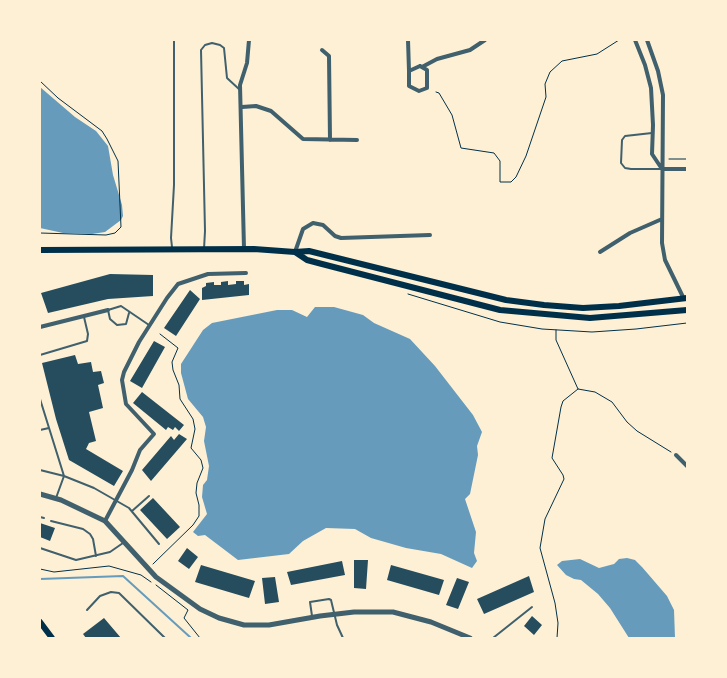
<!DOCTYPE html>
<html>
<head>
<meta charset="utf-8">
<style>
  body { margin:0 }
  #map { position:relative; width:727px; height:678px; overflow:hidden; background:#fdf0d5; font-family:"PT Sans",sans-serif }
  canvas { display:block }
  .frame { position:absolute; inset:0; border:41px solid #fdf0d5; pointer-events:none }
</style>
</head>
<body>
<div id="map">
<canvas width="727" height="678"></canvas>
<div class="frame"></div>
</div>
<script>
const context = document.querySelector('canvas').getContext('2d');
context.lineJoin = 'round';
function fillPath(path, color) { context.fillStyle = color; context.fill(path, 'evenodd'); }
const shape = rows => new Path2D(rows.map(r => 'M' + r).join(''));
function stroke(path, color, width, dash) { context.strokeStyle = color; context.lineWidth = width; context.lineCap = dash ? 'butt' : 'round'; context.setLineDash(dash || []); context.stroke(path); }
fillPath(shape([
  [40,87,75,117,96,131,108,146,113,175,122,205,123,216,121,220,105,232,92,234,63,233,40,228],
  [315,307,334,307,363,315,374,323,410,339,435,366,473,415,482,432,477,446,478,455,470,494,465,499,476,532,474,553,477,561,472,568,441,554,406,548,371,538,355,529,326,528,303,541,289,554,238,560,205,535,198,536,193,532,207,514,202,497,203,485,207,480,209,466,204,441,206,427,203,417,188,399,181,373,181,364,203,330,212,323,277,310,292,310,307,317],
  [627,558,635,560,642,567,667,596,674,610,675,638,629,638,610,608,598,594,581,580,574,579,566,575,557,565,562,561,580,559,599,568,614,564,619,559]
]), '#669bbc');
stroke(shape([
  [40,579,123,576,191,638]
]), '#669bbc', 2);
fillPath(shape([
  [110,274,153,275,153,296,108,299,48,313,41,293],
  [228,281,228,285,236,284,236,281,244,281,244,285,249,284,249,295,202,300,202,288,206,286,206,283,214,282,214,285,221,285,221,282],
  [190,290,200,299,176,336,164,328],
  [154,341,165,347,142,388,130,381],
  [75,355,78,364,91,362,93,372,101,371,104,383,98,385,103,408,89,412,96,441,89,443,86,449,123,471,114,486,69,460,56,419,42,363],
  [142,392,184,425,179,431,175,427,173,430,168,427,166,430,133,403],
  [179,434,187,439,151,481,142,470,171,436,174,440],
  [153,498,180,527,167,539,140,510],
  [40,523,55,528,50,541,40,537],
  [187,548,198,557,189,569,178,561],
  [354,560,368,560,366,589,354,588],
  [342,561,345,575,291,585,287,572],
  [201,565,255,581,249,598,195,582],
  [391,565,444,580,439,595,387,580],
  [529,576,534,592,484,614,477,599],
  [275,577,279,602,265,604,262,578],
  [457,578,469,582,458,609,446,605],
  [532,616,542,625,534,635,524,626],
  [104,618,121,638,86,638,83,634]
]), '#264d5e');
stroke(shape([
  [40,81,58,98,102,131,107,139,118,161,121,227,115,233,106,235,40,233],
  [436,92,439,93,452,115,461,148,494,153,500,161,500,182,511,182,516,177,526,156,546,97,545,84,550,72,562,61,597,54,619,40],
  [669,159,687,159],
  [408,294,500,322,542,329,592,332,636,329,687,323],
  [556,330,556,340,578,389,595,392,612,402,627,422,637,431,671,452],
  [153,564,193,525,199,516,199,505,196,493,197,483,203,468,201,460,191,448,195,429,193,419,180,399,179,385,173,370,172,362,178,348,160,334],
  [40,569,54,572,109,566,141,575,151,582],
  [156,585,188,610,184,618,200,638],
  [557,638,558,623,555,603,540,548,545,519,564,479,563,475,552,458,561,407,563,401,578,389]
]), '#003049', 1);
stroke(shape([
  [652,133,625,136,622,140,621,163,625,168,631,169,661,169],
  [172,247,171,238,174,185,174,40],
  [204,249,205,231,201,50,205,45,212,43,220,45,224,48,227,78,240,90],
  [129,313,126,324,117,325,110,319,108,310,121,306,149,325],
  [40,355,87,341,88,334,84,317],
  [40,399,64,476,56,498],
  [40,430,49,428],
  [40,470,64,476,94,488,129,508,159,544],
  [132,511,149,496],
  [40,517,44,518],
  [51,521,83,529,90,534,93,539,96,556],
  [40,548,76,560,110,552,123,543],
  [87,610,100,596,111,592,119,593,165,638],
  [312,616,310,602,329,599,331,600,337,625,343,638],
  [493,638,532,607]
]), '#3f606c', 2);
stroke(shape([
  [408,40,409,71],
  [635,40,645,65,651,88,653,125,652,154,662,169],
  [647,40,658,71,663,95,662,243,665,260,684,299],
  [322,50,329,56,330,140],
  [420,66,427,70,427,88,419,91,409,86,409,71,420,66],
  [422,67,437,59,470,50,485,40],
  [242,107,256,106,271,111,303,139,357,140],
  [662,169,687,169],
  [244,249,240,85,247,63,249,40],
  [295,252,303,229,313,223,323,225,335,236,341,238,430,235],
  [600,252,630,233,662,219],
  [40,327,108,310],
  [676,455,687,466],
  [105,521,132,470,140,450,154,434,126,404,122,380,124,372,139,342,167,298,178,284,208,274,246,273]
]), '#3f606c', 4);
stroke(shape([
  [40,494,61,500,105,521,156,577,200,609,219,618,244,625,269,625,320,616,354,612,393,612,431,622,470,638]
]), '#3f606c', 5);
stroke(shape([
  [40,250,254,249,295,252,309,251,506,300,544,305,583,308,619,306,687,298],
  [295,252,307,260,322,264,500,310,590,318,687,310],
  [40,622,52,638]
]), '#003049', 6);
</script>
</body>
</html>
